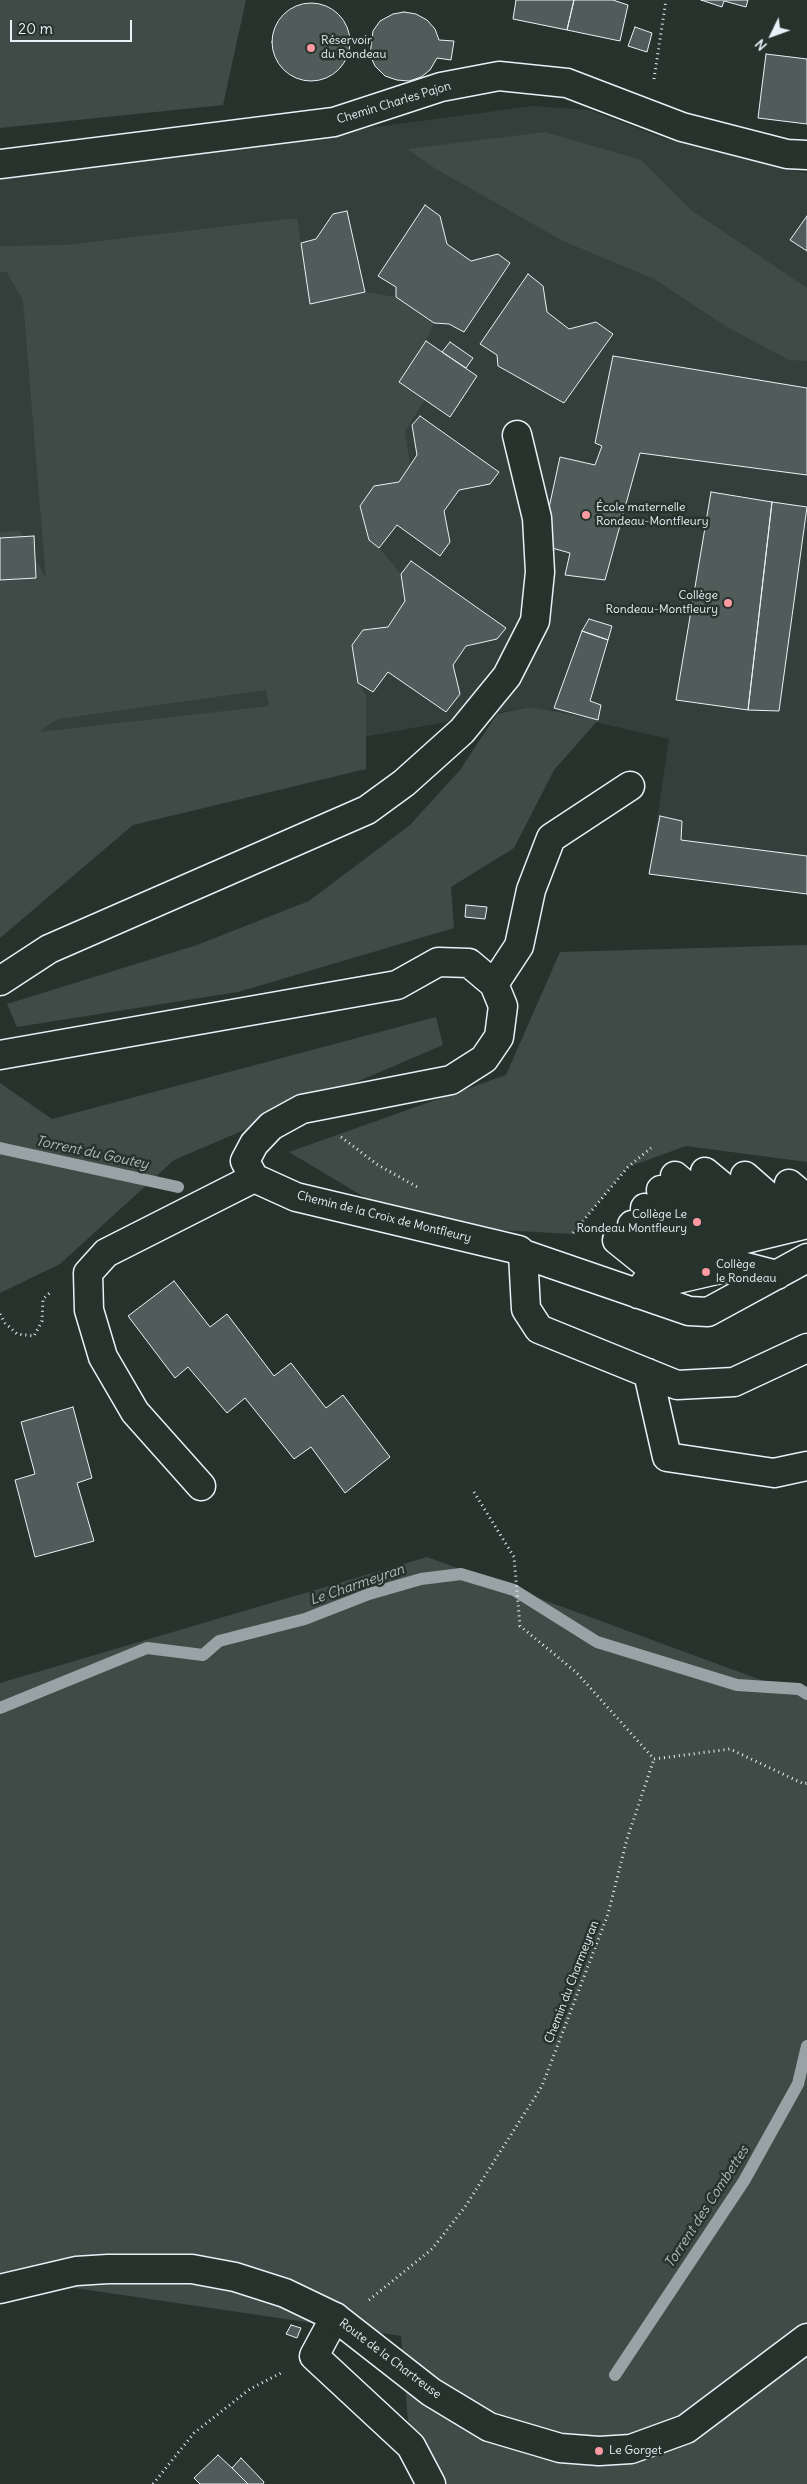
<!DOCTYPE html>
<html>
<head>
<meta charset="utf-8">
<style>
  body { margin:0 }
  #map { position:relative; width:807px; height:2484px; overflow:hidden; background:#26332d; font-family:Delius,sans-serif }
  canvas { display:block }
  .north { position:absolute; left:747px; top:10px; width:50px; height:50px; -webkit-text-stroke:4px #26332d; paint-order:stroke; rotate:228deg; font-size:14px; font-weight:700; line-height:20px; text-align:center; color:#e8f1f8 }
  .north::after { content:''; display:block; margin:auto; width:18px; height:22px; background:#e8f1f8; clip-path:polygon(50% 0,100% 100%,50% 72%,0 100%) }
  .scale { position:absolute; left:10px; top:20px; width:122px; height:22px; box-sizing:border-box; border:2px solid #e8f1f8; border-top:0; padding-left:6px; font-size:15px; line-height:18px; white-space:nowrap; color:#e8f1f8; -webkit-text-stroke:4px #26332d; paint-order:stroke }
</style>
</head>
<body>
<div id="map">
<canvas width="807" height="2484"></canvas>
<div class="north">N</div>
<div class="scale">20 m</div>
</div>
<script>
const context = document.querySelector('canvas').getContext('2d');
context.lineJoin = 'round';
function fillPath(path, color) { context.fillStyle = color; context.fill(path, 'evenodd'); }
const shape = rows => new Path2D(rows.map(r => 'M' + r).join(''));
function stroke(path, color, width, dash) { context.strokeStyle = color; context.lineWidth = width; context.lineCap = dash ? 'butt' : 'round'; context.setLineDash(dash || []); context.stroke(path); }
function drawText(font, color, halo, rows, align = 'center') {
  context.font = font + ' Delius,sans-serif'; context.lineWidth = 5; context.setLineDash([]); context.textBaseline = 'middle'; context.strokeStyle = halo; context.fillStyle = color; for (const [text, x, y, turn = 0] of rows) {
    context.save(); context.translate(x, y); context.rotate((+turn || 0) * Math.PI / 180); context.textAlign = isNaN(turn) ? turn : align; if (halo) context.strokeText(text, 0, 0); context.fillText(text, 0, 0); context.restore();
  }
}
fillPath(shape([
  [533,106,589,110,663,138,769,165,807,173,807,894,649,874,669,739,530,707,0,802,0,177]
]), '#333f3a');
fillPath(shape([
  [0,0,246,0,223,105,0,128],
  [545,132,641,160,691,210,807,288,807,361,789,360,729,328,654,279,563,241,436,169,407,149],
  [297,218,310,304,365,292,396,297,434,323,426,341,399,381,425,400,405,431,410,466,399,482,360,506,369,540,379,548,401,574,405,601,388,627,363,630,352,645,358,683,366,695,366,769,133,825,0,938,0,532,20,531,46,579,23,301,7,272,0,272,0,246,65,245],
  [266,690,269,706,39,732,58,719],
  [530,707,598,720,554,770,514,848,451,887,454,928,238,992,17,1027,7,1004,197,945,309,901,410,825,460,770,497,714],
  [807,945,807,1162,686,1146,628,1167,572,1234,411,1225,289,1152,506,1075,560,952],
  [436,1017,443,1045,174,1160,60,1264,0,1293,0,1083,52,1119],
  [427,1557,807,1697,807,2484,413,2484,401,2336,0,2277,0,1683]
]), '#3e4b47');
stroke(shape([
  [0,1148,178,1187],
  [0,1708,147,1648,203,1655,219,1641,305,1619,369,1594,421,1579,461,1574,514,1590,597,1642,737,1685,799,1689,807,1694],
  [615,2375,744,2181,798,2084,807,2046]
]), '#98a3a5', 12);
const building = shape([
  [516,0,574,0,567,30,513,19,516,0],
  [574,0,613,0,628,5,620,41,567,30,574,0],
  [701,0,748,0,746,7,724,1,722,7,701,0],
  '272 42a39 39 0 1 1 78 0a39 39 0 1 1-78 0Z',
  [404,12,416,14,427,20,435,29,439,40,454,41,451,60,437,58,430,70,421,77,409,81,397,80,385,76,375,66,370,55,373,31,380,21,393,14,404,12],
  [635,27,652,33,647,52,628,46,635,27],
  [766,54,807,59,807,124,758,118,766,54],
  [425,205,440,216,447,244,471,261,498,254,510,263,464,332,449,324,434,323,396,297,396,287,378,276,425,205],
  [347,211,365,292,310,304,301,243,316,239,333,214,347,211],
  [807,216,807,251,790,240,807,216],
  [528,274,543,286,547,312,569,329,596,322,613,334,564,403,498,366,497,355,480,344,528,274],
  [426,341,477,376,450,417,399,382,426,341],
  [450,342,473,358,466,368,442,352,450,342],
  [613,356,807,388,807,475,640,453,605,580,565,575,570,553,541,545,560,457,595,465,602,446,595,443,613,356],
  [420,416,499,472,490,484,459,490,444,511,450,542,440,556,397,525,379,548,369,540,360,506,374,486,399,482,417,455,412,425,420,416],
  [711,492,772,502,748,710,676,700,711,492],
  [772,502,807,507,779,711,748,710,772,502],
  [34,536,36,578,0,580,0,538,34,536],
  [411,561,506,628,497,639,466,646,453,665,460,694,446,712,388,672,373,692,358,683,352,645,363,630,388,627,405,601,401,574,411,561],
  [589,619,612,626,608,640,582,631,589,619],
  [582,631,608,640,590,701,601,705,598,720,554,708,582,631],
  [660,816,682,821,681,840,807,856,807,894,649,874,660,816],
  [466,905,487,907,485,919,465,917,466,905],
  [174,1281,210,1327,227,1314,274,1376,291,1363,326,1408,343,1395,390,1457,345,1493,311,1447,294,1459,245,1398,227,1413,188,1367,175,1378,128,1316,174,1281],
  [73,1407,92,1478,77,1483,94,1541,35,1557,15,1480,35,1474,21,1422,73,1407],
  [291,2325,301,2328,297,2338,286,2334,291,2325],
  [218,2455,232,2468,248,2484,200,2484,194,2478,218,2455],
  [241,2458,264,2482,263,2484,248,2484,232,2468,241,2458]
]);
fillPath(building, '#505c59');
stroke(building, '#e8f1f8', 1);
const minor = shape([
  [0,164,334,122,441,87,499,76,567,83,682,127,787,154,807,155],
  [0,981,49,949,367,810,404,783,462,731,507,676,535,621,540,572,537,518,517,435],
  [494,984,519,946,531,890,551,838,630,786],
  [0,1055,397,985,438,962,469,963,494,984,503,1006,499,1037,484,1059,451,1080,302,1109,271,1126,254,1144,245,1161,254,1178,296,1197,519,1250,523,1254,689,1311,708,1312,807,1258],
  [705,1172,752,1211],
  [675,1176,726,1219],
  [745,1176,786,1212],
  [789,1184,807,1199],
  [661,1190,701,1227],
  [645,1208,682,1237],
  [632,1225,665,1253],
  [617,1240,653,1269],
  [523,1254,526,1309,539,1329,677,1385,734,1382,807,1348],
  [664,1265,696,1251,807,1224],
  [648,1281,673,1280,738,1265,777,1275],
  [638,1294,665,1253,682,1237,701,1227,752,1211,807,1215],
  [648,1373,667,1457,774,1473,807,1466],
  [201,1486,135,1412,103,1357,89,1310,88,1273,106,1253,254,1178],
  [335,2317,314,2356,411,2446,431,2484]
]);
const major = shape([
  [0,2289,76,2271,108,2269,192,2269,235,2277,285,2293,335,2317,431,2392,489,2427,560,2448,599,2451,631,2449,686,2429,807,2338]
]);
stroke(minor, '#e8f1f8', 31);
stroke(major, '#e8f1f8', 31);
stroke(shape([
  [654,79,666,0],
  [341,1137,378,1165,419,1188],
  [573,1233,628,1167,651,1148],
  [0,1314,5,1323,17,1334,34,1336,42,1321,43,1299,52,1291],
  [474,1492,514,1557,520,1626,576,1672,654,1759],
  [654,1759,730,1749,804,1784,807,1783],
  [369,2300,432,2249,465,2207,542,2086,608,1914,627,1839,654,1759],
  [153,2484,194,2433,250,2389,283,2372]
]), '#e8f1f8', 3, [1, 4]);
stroke(minor, '#26332d', 28);
stroke(major, '#26332d', 28);
for (const [x, y, r, color] of [
  [311,48,5,"#ff9aa2"],
  [586,515,5,"#ff9aa2"],
  [728,603,5,"#ff9aa2"],
  [697,1222,5,"#ff9aa2"],
  [706,1272,5,"#ff9aa2"],
  [599,2451,5,"#ff9aa2"]
]) { const dot = new Path2D(); dot.arc(x, y, r, 0, 2 * Math.PI); context.fillStyle = color; context.fill(dot); stroke(dot, '#26332d', 2); }
drawText('12px', '#e8f1f8', '#26332d', [
  ["Réservoir",321,41],
  ["du Rondeau",321,55],
  ["École maternelle",596,508],
  ["Rondeau-Montfleury",596,522],
  ["Collège",718,596,"right"],
  ["Rondeau-Montfleury",718,610,"right"],
  ["Collège Le",687,1215,"right"],
  ["Rondeau Montfleury",687,1229,"right"],
  ["Collège",716,1265],
  ["le Rondeau",716,1279],
  ["Le Gorget",609,2451]
], 'left');
drawText('12px', '#e8f1f8', '#26332d', [
  ["Chemin Charles Pajon",394,103,-17],
  ["Chemin de la Croix de Montfleury",384,1217,14],
  ["Chemin du Charmeyran",572,1982,-69],
  ["Route de la Chartreuse",390,2359,37]
]);
drawText('italic 14px', '#b3bdc0', '#26332d', [
  ["Torrent du Goutey",92,1153,12],
  ["Le Charmeyran",357,1585,-19],
  ["Torrent des Combettes",707,2207,-57]
]);
</script>
</body>
</html>
